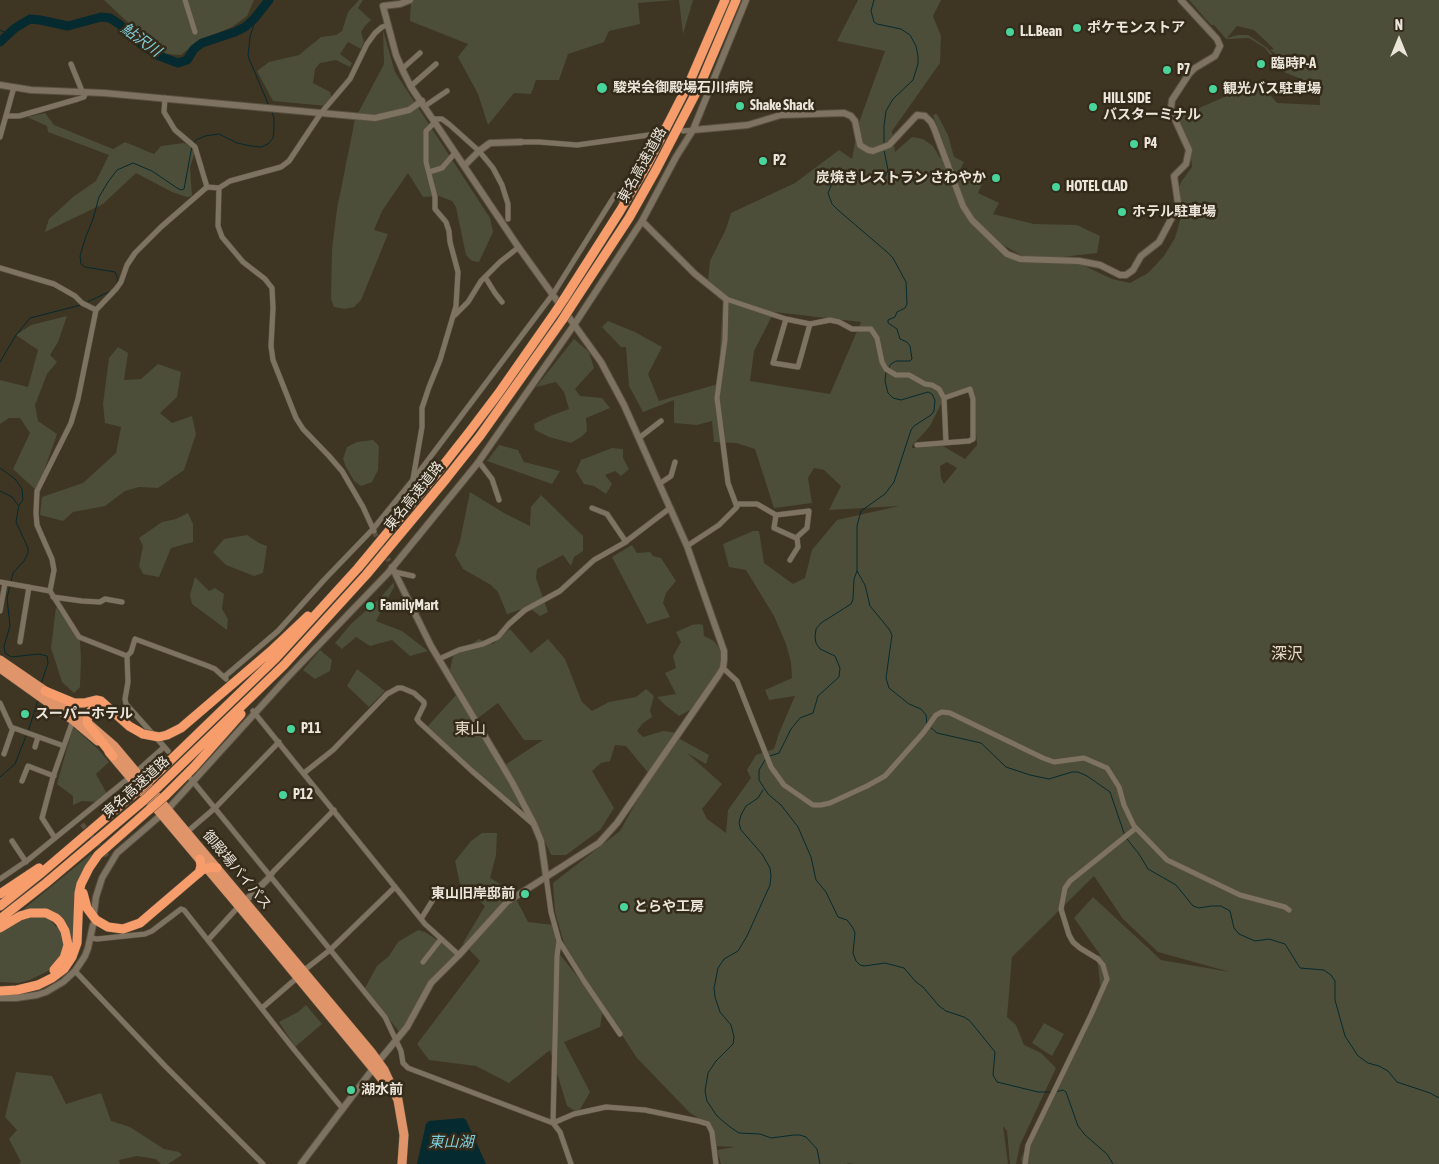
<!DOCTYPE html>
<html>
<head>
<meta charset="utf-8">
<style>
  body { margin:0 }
  #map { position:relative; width:1439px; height:1164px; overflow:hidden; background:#3e3523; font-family:"Asap Condensed",sans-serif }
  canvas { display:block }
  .north { position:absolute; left:1374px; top:15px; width:50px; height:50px; -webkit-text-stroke:4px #342a1a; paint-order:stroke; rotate:0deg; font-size:14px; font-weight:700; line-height:20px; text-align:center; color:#ebe5da }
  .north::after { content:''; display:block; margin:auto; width:18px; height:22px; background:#ebe5da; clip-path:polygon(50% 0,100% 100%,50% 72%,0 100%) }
</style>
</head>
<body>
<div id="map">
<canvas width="1439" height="1164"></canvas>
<div class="north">N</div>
</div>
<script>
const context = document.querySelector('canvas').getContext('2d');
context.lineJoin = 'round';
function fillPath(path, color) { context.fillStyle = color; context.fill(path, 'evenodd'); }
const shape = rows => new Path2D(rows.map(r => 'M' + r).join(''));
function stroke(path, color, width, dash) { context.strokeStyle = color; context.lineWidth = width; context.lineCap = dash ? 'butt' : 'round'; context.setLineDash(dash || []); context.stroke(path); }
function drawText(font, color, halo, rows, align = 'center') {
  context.font = font + ' "Asap Condensed","Noto Sans JP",sans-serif'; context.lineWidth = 5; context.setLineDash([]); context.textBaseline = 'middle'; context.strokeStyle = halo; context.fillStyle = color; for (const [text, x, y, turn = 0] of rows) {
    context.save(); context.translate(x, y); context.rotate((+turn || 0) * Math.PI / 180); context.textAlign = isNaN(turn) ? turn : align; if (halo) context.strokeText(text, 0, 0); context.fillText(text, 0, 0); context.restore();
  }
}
fillPath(shape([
  [104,0,254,0,247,16,232,27,198,41,181,55,166,54,136,30],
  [359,0,363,0,358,8,371,20,365,26,361,32,364,42,361,49,348,42,340,54,352,63,350,67,336,60,320,63,315,69,313,83,330,92,332,98,327,106,273,101,257,71,269,62,299,55,321,37,336,35,342,31,348,12],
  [411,0,674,0,638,3,640,24,609,31,604,42,568,54,559,80,536,80,531,94,514,93,488,125,478,94,458,57,468,44,410,21],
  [679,0,693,0,683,34],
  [858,0,941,0,933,16,941,36,940,63,892,131,895,152,912,137,923,139,933,146,940,158,946,156,944,144,933,115,936,114,938,116,948,135,954,157,964,162,960,170,982,184,978,193,999,203,993,214,1034,224,1077,225,1100,236,1097,253,1045,259,1070,259,1112,279,1130,283,1148,273,1164,256,1175,238,1182,213,1178,190,1181,182,1192,167,1190,148,1178,123,1183,115,1259,82,1277,103,1320,105,1320,87,1284,72,1283,67,1276,62,1265,48,1249,38,1226,39,1214,25,1211,25,1189,0,1439,0,1439,1164,1022,1164,1021,1158,1101,993,1097,955,1101,956,1074,918,1093,897,1161,960,1230,972,1158,952,1123,919,1094,876,1012,957,1007,1017,1016,1025,1024,1045,1041,1053,1056,1068,1020,1145,1016,1164,1010,1164,1007,1131,1003,1126,1008,1164,854,1164,847,1163,848,1164,721,1164,717,1150,735,1147,716,1146,708,1124,690,1113,637,1058,566,950,555,912,553,883,620,831,655,768,650,775,626,746,615,745,610,761,601,763,592,771,614,808,600,830,566,855,551,855,534,817,494,790,426,728,458,693,505,765,543,740,524,740,498,703,478,718,450,670,453,656,479,639,493,644,510,629,531,653,548,639,565,659,582,702,592,711,609,702,636,697,646,689,654,696,650,711,652,717,643,723,637,731,643,737,663,731,678,733,678,738,709,755,706,764,687,753,722,784,702,809,707,819,726,833,728,810,751,778,747,770,756,755,774,749,779,733,795,696,769,700,765,690,792,678,791,662,786,644,774,616,746,570,729,567,723,544,753,531,759,531,764,563,793,584,805,578,812,550,837,520,899,506,829,510,841,486,824,470,814,468,808,478,812,503,774,508,755,449,736,443,714,442,712,421,697,425,674,423,674,400,643,412,629,386,626,347,621,347,602,327,608,321,635,332,662,347,648,374,659,401,718,384,723,298,708,280,710,261,726,229,731,213,795,183,839,150,852,159,858,125,885,51,837,41],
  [1237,26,1254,30,1274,49,1270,50,1280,57,1282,64,1266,47,1248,35,1238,35,1227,38],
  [981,233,1030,260,1019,261],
  [774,312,861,322,830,394,750,381,754,351],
  [972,389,977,445,965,459,943,446,912,448,912,446,930,426,944,398],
  [947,462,957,468,944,484,941,478,940,466],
  [383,30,395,72,490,218,493,232,479,262,472,261,466,255,456,207,452,201,439,196,423,197,408,173,382,211,374,230,388,234,361,300,354,307,345,309,334,307,331,299,332,249,337,209,355,119,384,64],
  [45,113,54,125,113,149,125,142,154,154,161,146,184,143,196,149,190,167,192,196,187,197,172,192,136,173,103,204,45,232,49,219,73,197,96,181,109,155,48,132,47,126,27,117],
  [67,316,58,342,50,355,57,362,47,374,35,405,38,421,57,434,37,491,13,469,30,433,20,418,9,418,0,424,0,380,28,387,38,350,16,335,31,325],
  [574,339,589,352,594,368,575,389,580,396,602,398,610,408,586,418,587,431,581,437,571,443,549,437,535,430,534,424,550,416,569,409,564,392,556,382,536,387],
  [118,347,128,353,124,380,141,379,158,364,181,372,177,397,160,413,172,423,192,416,196,434,184,470,158,488,139,487,125,491,105,506,73,512,63,521,40,515,42,497,83,483,116,453,121,427,105,423,103,404,109,358],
  [373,440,379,446,378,470,372,482,361,486,354,481,346,467,343,459,347,447,357,442],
  [499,445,518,450,524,462,560,471,552,484,487,461],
  [612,448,623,449,623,458,629,469,621,476,615,471,605,475,612,484,606,494,594,486,584,484,576,471,581,460],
  [470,492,504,513,530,526,531,507,541,495,583,536,583,551,574,557,571,566,563,555,537,569,536,578,548,612,540,616,528,607,507,614,498,592,491,585,463,569,455,555,460,541],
  [188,513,193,524,193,542,171,548,159,577,143,574,139,566,143,546,139,538,162,522,176,519],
  [247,535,259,543,267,546,263,573,254,576,226,565,213,552,224,539],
  [632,545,637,553,650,552,653,556,661,558,676,581,666,593,663,603,670,617,647,624,612,557],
  [195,577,209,591,215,588,224,594,222,609,228,619,227,630,192,604,190,595],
  [394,582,394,587,376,621,402,631,428,651,410,656,392,640,370,646,356,637,342,649,335,643,351,624,381,597],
  [56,607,80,640,81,659,80,687,74,693,62,682,51,648],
  [699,624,703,625,704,636,714,641,720,650,722,663,718,676,692,709,679,716,665,705,657,697,676,694,665,673,676,668,673,656,681,642,676,632,692,625],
  [320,650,332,660,330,671,315,679,303,670],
  [357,669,385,691,369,707,347,686],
  [73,727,98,749,109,762,96,774,107,794,97,802,82,801,73,805,73,796,57,784],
  [482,833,497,833,496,855,490,878,512,891,528,922,554,925,557,951,603,1008,600,1027,564,1042,590,1092,578,1113,567,1106,550,1050,509,1083,476,1066,429,1060,417,1044,480,961,463,943,485,906,460,884,455,861,471,841],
  [91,854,94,855,87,866,75,941,69,951,59,917,14,917],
  [30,916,44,916,49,918,56,927,59,926,64,940,61,958,48,971,30,980,18,983,0,982,0,932,17,921],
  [418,930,425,932,457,953,400,1033,365,988,377,966,389,956,398,942],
  [306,1005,322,1024,295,1047,279,1022,298,1012],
  [1044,1023,1064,1034,1052,1056,1032,1043],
  [16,1072,52,1076,66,1104,101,1093,111,1121,130,1127,164,1149,179,1152,182,1155,168,1164,161,1164,156,1159,137,1156,119,1160,120,1164,19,1164,21,1162,9,1139,17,1130,5,1117]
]), '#4c4e39');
fillPath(shape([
  [463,1118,466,1120,486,1164,417,1164,426,1124,429,1121]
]), '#052a2f');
stroke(shape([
  [874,0,871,11,874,22,877,24,901,29,910,35,916,46,918,56,918,64,913,80,893,99,886,111,884,126,884,144],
  [254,19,254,24,250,37,248,56,269,106],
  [0,30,8,34],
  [194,143,196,140,205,136,219,134,237,143,251,146,261,147,268,144,273,138,274,130,274,118,272,112],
  [884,150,888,170,885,177,882,180,870,181,851,178,844,179,832,184,828,193,832,204,838,210,887,252,893,258,906,282,907,304,905,308,897,312,895,317,888,320,888,323,897,329,900,339,907,342,910,346,912,359,910,361,896,361,891,364,888,369],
  [116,285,118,279,115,272,85,267,81,264,80,256,85,239,93,219,99,197,108,182,117,170,133,163,152,171,177,188,181,190,184,189,192,146],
  [85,303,111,291],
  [0,362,16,335,30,318,81,305],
  [0,468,15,479,22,489,23,500,19,505,16,522,28,548,28,553,24,561,13,573,11,582],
  [0,491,12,497,18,505],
  [857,571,865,585,870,606,889,629,892,635,886,678,889,688,909,704,921,709,926,715,927,724],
  [10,586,7,598,10,626,4,646,5,653,11,657,39,654,47,656,48,663,41,684],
  [930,727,937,733,981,743,1006,767,1030,775,1049,779,1072,772,1078,772,1087,776,1110,792,1125,836],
  [28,732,38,700],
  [770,756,779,753,791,729,800,718,813,713,818,696,839,677,840,668,835,656,820,649,816,643,815,637,816,629,821,623,851,604,853,599,854,579,857,571,857,526,861,511,885,494,894,482,911,430,914,426,931,415,934,411,935,400,932,394,928,392,901,400,893,398,888,393,885,381,886,372],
  [765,760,759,770,759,780,768,794,781,805,798,827,811,857,816,880,826,892,838,917,847,920,853,928,855,933,853,953,856,961,860,965,864,966,885,963,904,968,916,982,923,987,939,1006,946,1011,964,1017,970,1021,995,1052,993,1075,997,1082,1038,1092,1051,1092],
  [0,777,15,764,26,736],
  [763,790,758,798,746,806,741,815,739,823,741,830,762,854,770,868,771,876,770,885,747,936,738,951,724,959,718,968,714,988,715,997,720,1012,731,1025,734,1037,733,1044,716,1061,708,1073,705,1091,707,1101,717,1116,730,1127,739,1133,760,1134,771,1138,794,1135,800,1135,806,1137,817,1149,820,1164],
  [1127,839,1139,854,1148,869,1176,885,1193,906,1199,908,1211,906,1221,906,1230,911,1234,928,1239,934,1255,941,1269,939,1285,944,1300,968,1324,970,1331,975,1335,981,1335,1000,1345,1036,1358,1056,1368,1063,1379,1066,1388,1071,1397,1082,1430,1093,1439,1098],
  [1055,1092,1063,1090,1066,1092,1078,1126,1085,1135,1107,1154,1113,1164]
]), '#052a2f', 1);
stroke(shape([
  [0,42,15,28,30,19,40,20,68,26,101,17,110,18,119,24,141,44,157,55,178,63,187,60,194,49,202,43,235,32,245,27,254,19,269,0]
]), '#052a2f', 9);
stroke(shape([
  [374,532,389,561],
  [82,824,107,856]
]), '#584f3e', 5, [5, 2.5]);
const minor = shape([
  [185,0,195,32],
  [71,64,82,91],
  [402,69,420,53],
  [411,86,436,64],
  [165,98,164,112,175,130,195,147,207,187],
  [425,106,447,91],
  [6,116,19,116,78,99,84,97,86,92],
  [433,119,442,119,450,125,479,151,493,168,502,185,508,204,508,219],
  [683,131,693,130],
  [0,137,14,87],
  [521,142,539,142,577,145,656,134],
  [429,172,442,168,455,153],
  [219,188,218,226,222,237,243,262,265,279,272,288,273,308,271,346,273,360,296,418,303,429,329,456,342,471,363,507,374,531],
  [0,268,54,284,75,296,82,303,96,310],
  [485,277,495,293,502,302],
  [455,315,468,302,481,281,500,262,519,247],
  [786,319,773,363,798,367,810,324],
  [639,438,661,421],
  [917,445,969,441,973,439,973,399,970,389,944,398],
  [479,462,492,479,499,500],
  [413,479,422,427,422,408,429,387,440,360,456,306,458,272,450,242,449,231,446,222,435,209,435,197,426,162,426,131,435,122],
  [659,484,671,476,675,462],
  [736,504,757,504,776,515,774,528,796,538,807,528,809,511,776,515],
  [592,508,607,514,626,542],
  [687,546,719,525,737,507,728,483,717,398,725,340,726,299,786,319,810,324,830,320,839,322,852,329,871,329,877,338,882,362,886,369,896,375,909,375,925,384,932,385,939,389,944,398,946,442],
  [790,560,798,547,797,537],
  [395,572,413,576],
  [0,582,50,591,79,637,127,656],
  [50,591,54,570,52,559,37,525,36,513,37,491,71,423,78,399,96,310,116,289,121,282,127,265,135,253,161,227,207,187,219,188,230,181,281,167,289,161,321,113,350,79,367,44,375,33,382,27,388,25],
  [53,597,82,601,100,602,105,599,122,602],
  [0,611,5,583],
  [20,642,29,587],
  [439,659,459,650,483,644,498,637,509,624,525,610,560,591,594,560,624,543,670,508],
  [723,668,737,681,771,767,784,785,813,805,821,805,830,803,867,786,885,776,924,732,936,715,942,712,950,713,1043,758,1054,762,1084,758,1107,768,1119,787,1124,805,1134,826,1167,860,1240,895,1285,907,1289,910],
  [224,677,278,631,324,580,373,529,416,476,553,294,615,195,620,199],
  [0,703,11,727,64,746],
  [253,711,425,924,459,955],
  [35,747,38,737],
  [168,751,126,704,125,699,128,682,127,656,131,652,135,639,208,666,215,669,226,679],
  [4,754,13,728],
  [136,772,164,747],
  [304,773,333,750,387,694,398,688,402,688,414,693,424,702,424,705,417,719,419,722,472,771,532,823],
  [191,779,385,1017,401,1051,403,1063,408,1068,553,1123,560,1132,571,1164],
  [22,781,28,766,54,776],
  [187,832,215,808,279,742],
  [55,838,42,818,53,777,73,720],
  [12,841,26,862],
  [546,876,551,912,559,941,584,981,620,1034],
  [270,877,273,872,334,810],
  [0,879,28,860,130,777],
  [421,919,439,890],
  [91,938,97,939,145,934,152,931,181,909,184,910,292,1047,343,1109],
  [208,940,239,906],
  [423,962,441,939],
  [75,971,165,1066,263,1164],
  [303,971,330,950,395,887],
  [262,1008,298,977],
  [553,1123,574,1114,606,1107,645,1110,698,1121,708,1124,712,1132,716,1164],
  [553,1123,557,956,559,941],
  [1025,1164,1028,1145,1091,1015,1107,979,1103,965,1098,959,1080,948,1073,942,1069,935,1061,909,1065,888,1070,881,1136,828]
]);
const tertiary = shape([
  [0,85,31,90,104,93,375,118,409,110,422,101],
  [693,130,748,125,781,115,844,113,851,116,855,121,860,145,868,150,873,151,889,145,917,115,925,116,931,122,934,128,963,206,972,220,1007,254,1020,259,1079,261,1100,265,1120,275,1126,275,1133,270,1141,256,1159,242,1176,210,1178,203,1174,176,1186,164,1189,150,1173,115,1171,108,1172,100,1189,74,1195,68,1215,56,1220,46,1217,39,1181,0],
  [464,166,479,151,490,143,521,142],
  [642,221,695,274,726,299],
  [392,567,431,646,512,782,534,824,541,841,546,876],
  [245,901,270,877],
  [94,913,96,897,102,878,117,853,168,809,285,680,388,573,477,464,574,325,642,221,676,157,693,130,746,0],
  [0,998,16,998,37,995,46,992,63,982,75,971,85,956,88,948,93,925],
  [301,1164,378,1062,407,1027,431,983,459,955,507,902,599,843,617,823,718,676,723,668,724,660,724,651,687,546,624,405,601,362,517,245,411,87,403,71,396,55,383,6,400,4,410,0]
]);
const trunk = shape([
  [0,660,70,708,114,746,371,1052,384,1070,398,1100,404,1135,402,1164],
  [0,668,73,720,98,741],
  [109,752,239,906,386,1084]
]);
const motorway = shape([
  [564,299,620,211,647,165,690,81,725,0],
  [570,308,629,218,656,170,700,85,736,0],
  [45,691,74,703,84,703,96,700,101,701,129,726,143,734],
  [108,709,101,707,93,708,88,715,87,723,113,756],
  [167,735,181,728,271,651,308,616],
  [150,780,276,658,358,568,437,473,470,431,498,394,556,311],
  [157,788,284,665,366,575,446,479,480,436,563,319],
  [165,796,194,767,241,714],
  [199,873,201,866,200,859],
  [83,893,87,908,96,920,108,927,123,929,140,923,202,870,211,867,217,868],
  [0,894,39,868],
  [0,906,40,874,136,792],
  [0,919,46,883,143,801],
  [0,928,20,916,30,913,46,913,56,918,60,922,65,931,68,945,64,958,54,970],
  [0,991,17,990,38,985,52,978,64,969,72,957,77,943,79,893,81,884,89,868,98,855,150,809]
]);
stroke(minor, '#585041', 6);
stroke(tertiary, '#585041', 8);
stroke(trunk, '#585041', 10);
stroke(motorway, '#585041', 10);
stroke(minor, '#7e7360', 5);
stroke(tertiary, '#7e7360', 6);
stroke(trunk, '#df9469', 9);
stroke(motorway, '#f79c6b', 9);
const motorwayBridge = shape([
  [556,311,564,299],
  [563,319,570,308],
  [143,734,159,737,167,735],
  [136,792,150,780],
  [143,801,157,788],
  [150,809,165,796]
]);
stroke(motorwayBridge, '#585041', 10, []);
stroke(motorwayBridge, '#f79c6b', 9);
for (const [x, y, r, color] of [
  [1077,28,5,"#49d49c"],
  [1010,32,5,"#49d49c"],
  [1261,64,5,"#49d49c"],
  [1167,70,5,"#49d49c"],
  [602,88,6,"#49d49c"],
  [1213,89,5,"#49d49c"],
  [740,106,5,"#49d49c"],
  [1093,107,5,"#49d49c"],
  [1134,144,5,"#49d49c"],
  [763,161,5,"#49d49c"],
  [996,178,5,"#49d49c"],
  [1056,187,5,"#49d49c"],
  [1122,212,5,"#49d49c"],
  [370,606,5,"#49d49c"],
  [25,714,5,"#49d49c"],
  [291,729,5,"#49d49c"],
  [283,795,5,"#49d49c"],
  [525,894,5,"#49d49c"],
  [624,907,5,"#49d49c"],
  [351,1090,5,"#49d49c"]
]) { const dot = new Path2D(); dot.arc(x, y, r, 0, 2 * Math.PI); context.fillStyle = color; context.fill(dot); stroke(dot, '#342a1a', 2); }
drawText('bold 14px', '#ebe5da', '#342a1a', [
  ["ポケモンストア",1087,28],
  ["L.L.Bean",1020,32],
  ["臨時P-A",1271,64],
  ["P7",1177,70],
  ["駿栄会御殿場石川病院",613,88],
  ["観光バス駐車場",1223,89],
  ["HILL SIDE",1103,99],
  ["バスターミナル",1103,115],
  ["Shake Shack",750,106],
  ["P4",1144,144],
  ["P2",773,161],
  ["炭焼きレストラン さわやか",986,178,"right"],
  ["HOTEL CLAD",1066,187],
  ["ホテル駐車場",1132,212],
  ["FamilyMart",380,606],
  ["スーパーホテル",35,714],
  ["P11",301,729],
  ["P12",293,795],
  ["東山旧岸邸前",515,894,"right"],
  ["とらや工房",634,907],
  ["湖水前",361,1090]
], 'left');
drawText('14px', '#ebe5da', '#342a1a', [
  ["東名高速道路",642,165,-61],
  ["東名高速道路",414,496,-51],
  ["東名高速道路",136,787,-42],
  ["御殿場バイパス",237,870,50]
]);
drawText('italic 15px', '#7dcedb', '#342a1a', [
  ["鮎沢川",141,40,36],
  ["東山湖",451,1142]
]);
drawText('16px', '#e6dac5', '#342a1a', [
  ["深沢",1287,654],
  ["東山",470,729]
]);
</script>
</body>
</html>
